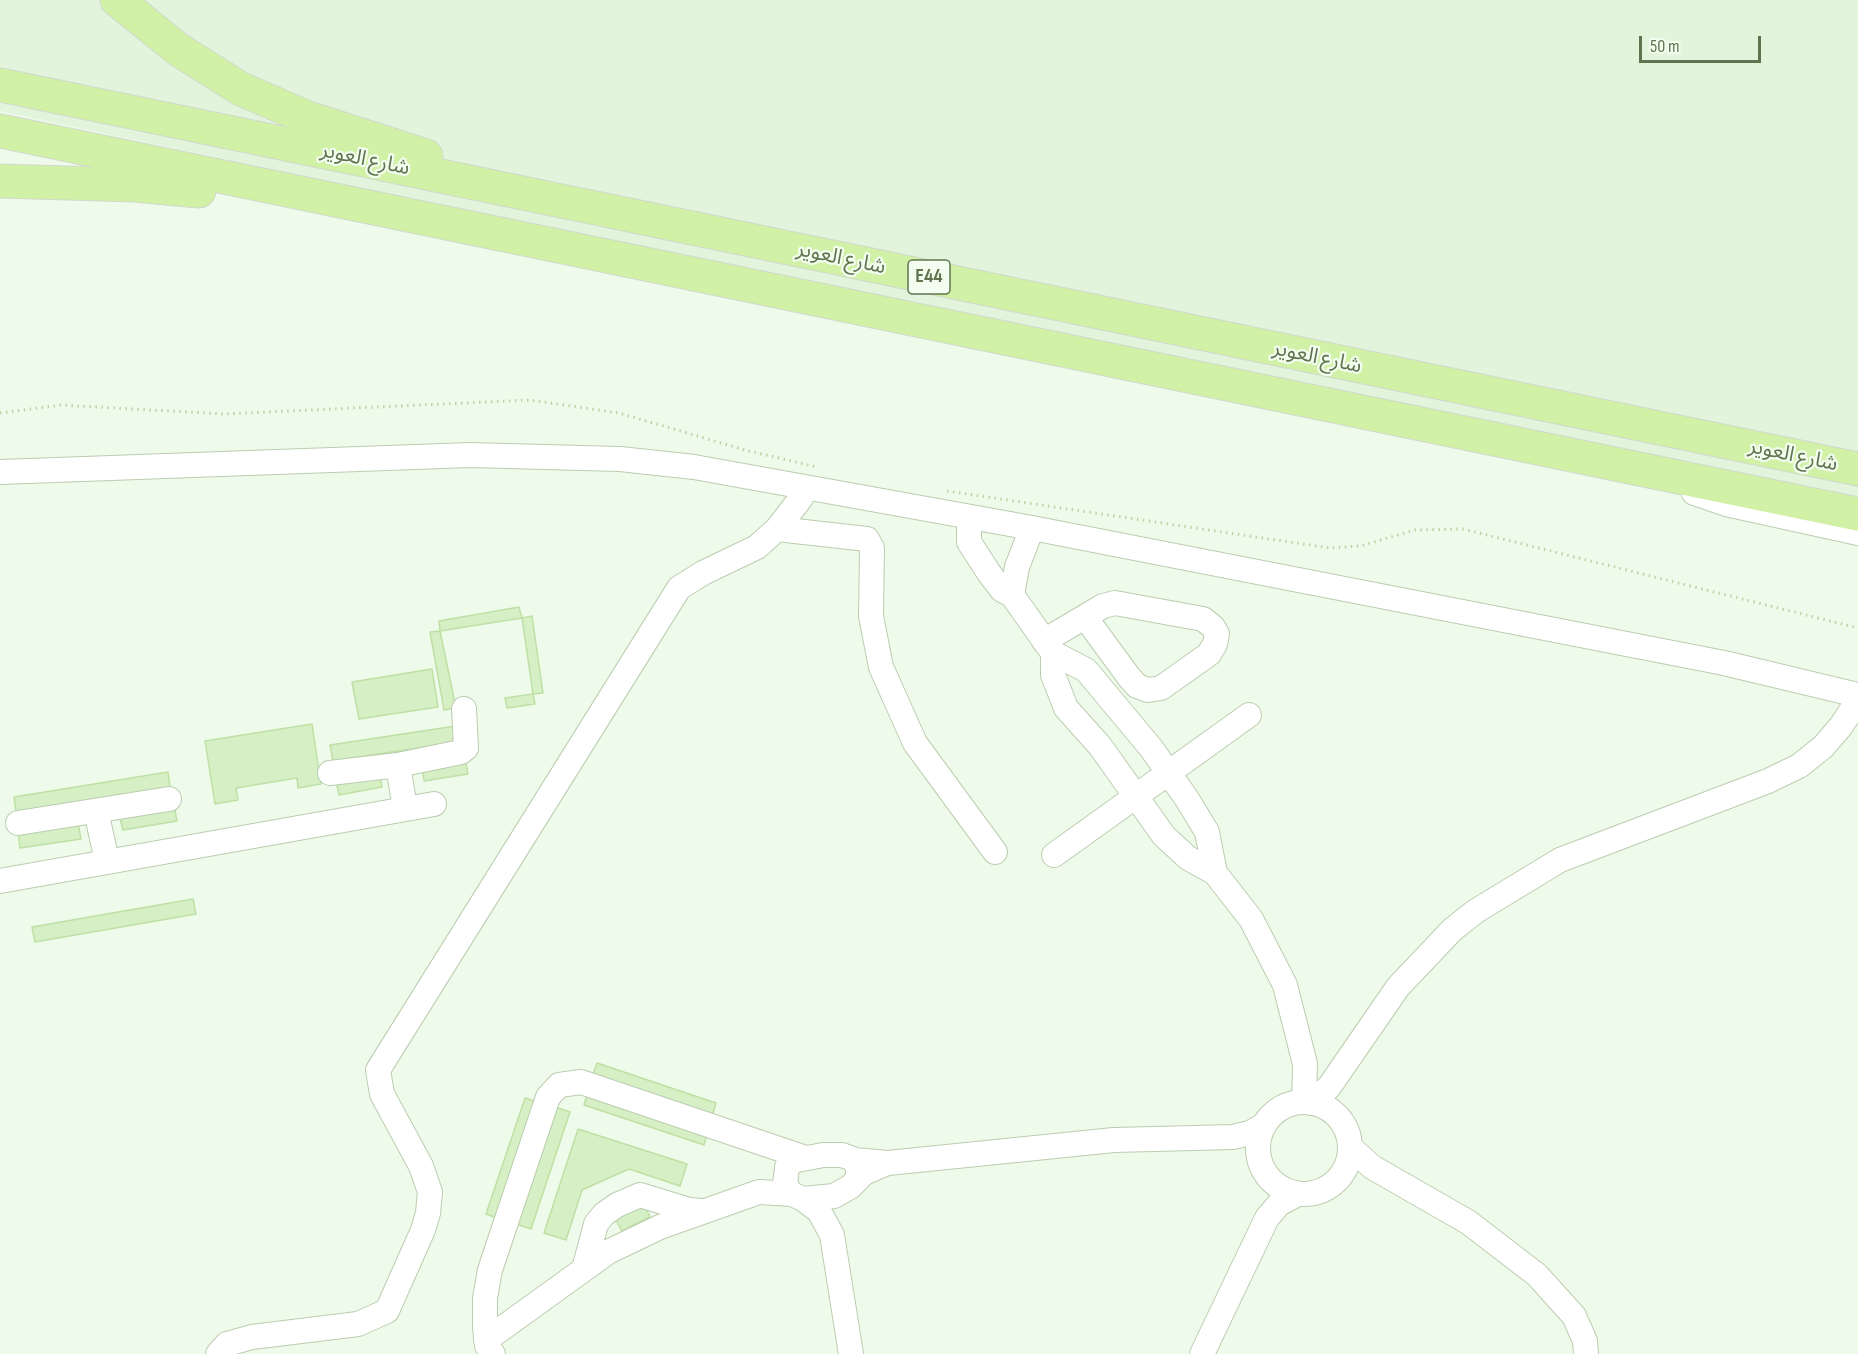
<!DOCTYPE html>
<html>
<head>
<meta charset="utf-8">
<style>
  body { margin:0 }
  #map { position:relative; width:1858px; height:1354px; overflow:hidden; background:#eefbea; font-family:"Sofia Sans Condensed",sans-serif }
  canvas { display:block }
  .scale { position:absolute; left:1639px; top:36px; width:122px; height:27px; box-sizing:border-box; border:3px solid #60754f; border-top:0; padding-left:8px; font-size:18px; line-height:21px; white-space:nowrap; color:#60754f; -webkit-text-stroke:4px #f3fef0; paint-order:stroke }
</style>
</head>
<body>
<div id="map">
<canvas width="1858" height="1354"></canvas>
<div class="scale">50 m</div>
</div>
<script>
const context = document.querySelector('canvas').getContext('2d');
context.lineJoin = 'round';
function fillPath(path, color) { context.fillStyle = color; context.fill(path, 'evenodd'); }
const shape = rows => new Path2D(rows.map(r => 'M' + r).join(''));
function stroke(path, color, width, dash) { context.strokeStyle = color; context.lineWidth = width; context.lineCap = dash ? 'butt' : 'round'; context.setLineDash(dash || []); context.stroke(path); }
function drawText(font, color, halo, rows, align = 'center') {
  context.font = font + ' "Sofia Sans Condensed","Noto Sans Arabic",sans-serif'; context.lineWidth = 4.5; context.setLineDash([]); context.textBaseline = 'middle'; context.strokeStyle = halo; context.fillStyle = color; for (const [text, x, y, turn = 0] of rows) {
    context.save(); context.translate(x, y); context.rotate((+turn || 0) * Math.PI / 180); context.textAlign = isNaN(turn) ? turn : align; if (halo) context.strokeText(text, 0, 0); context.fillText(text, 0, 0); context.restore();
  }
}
fillPath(shape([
  [0,0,1858,0,1858,509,0,111]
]), '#e2f4dc');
const building = shape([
  [519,607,522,618,440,631,439,621,519,607],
  [532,616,543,693,533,694,522,618,532,616],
  [440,631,456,708,444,710,430,632,440,631],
  [432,669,438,707,359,719,352,682,432,669],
  [533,694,535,704,507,708,505,698,533,694],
  [312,724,321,784,298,788,297,778,236,788,238,800,215,804,205,741,312,724],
  [462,725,464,741,333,761,330,745,462,725],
  [465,759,468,774,424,781,422,766,465,759],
  [168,772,170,787,16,812,14,797,168,772],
  [379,773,382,787,339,795,336,780,379,773],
  [174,805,177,821,123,830,119,814,174,805],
  [78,823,81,839,20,848,18,832,78,823],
  [193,899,196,914,35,942,32,927,193,899],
  [597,1063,716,1103,712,1117,592,1077,597,1063],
  [588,1092,708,1131,704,1145,584,1105,588,1092],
  [525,1098,541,1103,502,1220,486,1214,525,1098],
  [555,1107,570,1112,531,1229,516,1224,555,1107],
  [578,1129,687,1164,680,1186,629,1169,582,1190,566,1240,544,1233,578,1129],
  [643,1202,650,1217,622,1231,614,1217,643,1202]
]);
fillPath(building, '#d6efc4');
stroke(building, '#bfe0a5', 1.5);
const minor = shape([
  [0,472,470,455,620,459,694,467,1032,528,1724,663,1858,695],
  [1694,493,1726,504,1858,533],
  [969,517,969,542,989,573,1002,590,1012,595,1053,653],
  [777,529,867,539,872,548,871,616,881,667,915,743,995,852],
  [1012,595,1017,567,1032,528],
  [1044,641,1103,606,1115,603,1203,619,1213,627,1217,634,1215,644,1209,654,1161,688,1148,690,1137,686,1129,677,1085,617],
  [398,765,405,809],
  [330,773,398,765,461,752,466,748,464,709],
  [96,811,107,861],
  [18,823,169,799],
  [1054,855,1249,715],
  [1215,873,1207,832,1187,799,1151,748,1086,670,1053,653,1053,675,1066,708,1100,746,1164,836,1188,858,1215,873,1251,919,1285,985,1305,1064,1304,1102],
  [0,881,434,804],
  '1258 1148a46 46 0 1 1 92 0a46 46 0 1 1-92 0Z',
  [1311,1103,1329,1087,1398,987,1452,930,1476,911,1560,860,1768,781,1799,766,1823,747,1841,726,1858,700],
  [1350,1147,1372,1167,1468,1222,1537,1275,1574,1316,1585,1341,1586,1354],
  [854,1160,888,1163,1114,1140,1233,1137,1250,1133,1264,1125],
  [857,1179,859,1169,853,1159,842,1155,823,1155,792,1161,787,1167,785,1185,792,1194,803,1199,834,1196,850,1187,864,1173,885,1164],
  [803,1199,819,1211,832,1235,851,1354],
  [584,1269,596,1224,604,1214,617,1205,640,1195,689,1210,702,1211],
  [486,1340,608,1252,660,1227,759,1192,792,1194],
  [218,1354,227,1344,252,1337,358,1324,387,1311,423,1230,428,1213,430,1192,421,1166,382,1094,378,1070,679,588,703,573,757,547,777,529,801,498,805,488],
  [493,1354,487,1346,485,1327,485,1298,490,1270,548,1097,559,1085,581,1082,803,1157],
  [1202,1354,1267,1218,1279,1204,1298,1194]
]);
const highway = shape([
  [117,0,179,50,241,89,308,118,426,156],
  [0,85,1858,469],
  [0,131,1858,514],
  [0,181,134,185,199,191]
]);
stroke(minor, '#bbcdb0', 26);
stroke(highway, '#d2d8ce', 35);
stroke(shape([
  [0,413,61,405,224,414,530,400,619,413,745,450,817,467],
  [947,491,1330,548,1360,546,1415,530,1463,529,1858,628]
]), '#bad4a6', 3, [1.5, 4.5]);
stroke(minor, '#fff', 24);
stroke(highway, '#d0f1a6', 33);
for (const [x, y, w] of [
  [929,277,42]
]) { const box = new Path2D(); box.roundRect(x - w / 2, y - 17, w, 34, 4.5); context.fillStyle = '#f3fef0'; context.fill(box); stroke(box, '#60754f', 1.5); }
drawText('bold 20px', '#60754f', null, [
  ["E44",929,277]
]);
drawText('21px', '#60754f', '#f3fef0', [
  ["شارع العوير",365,160,12],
  ["شارع العوير",841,259,12],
  ["شارع العوير",1317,358,12],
  ["شارع العوير",1793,456,12]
]);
</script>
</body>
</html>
